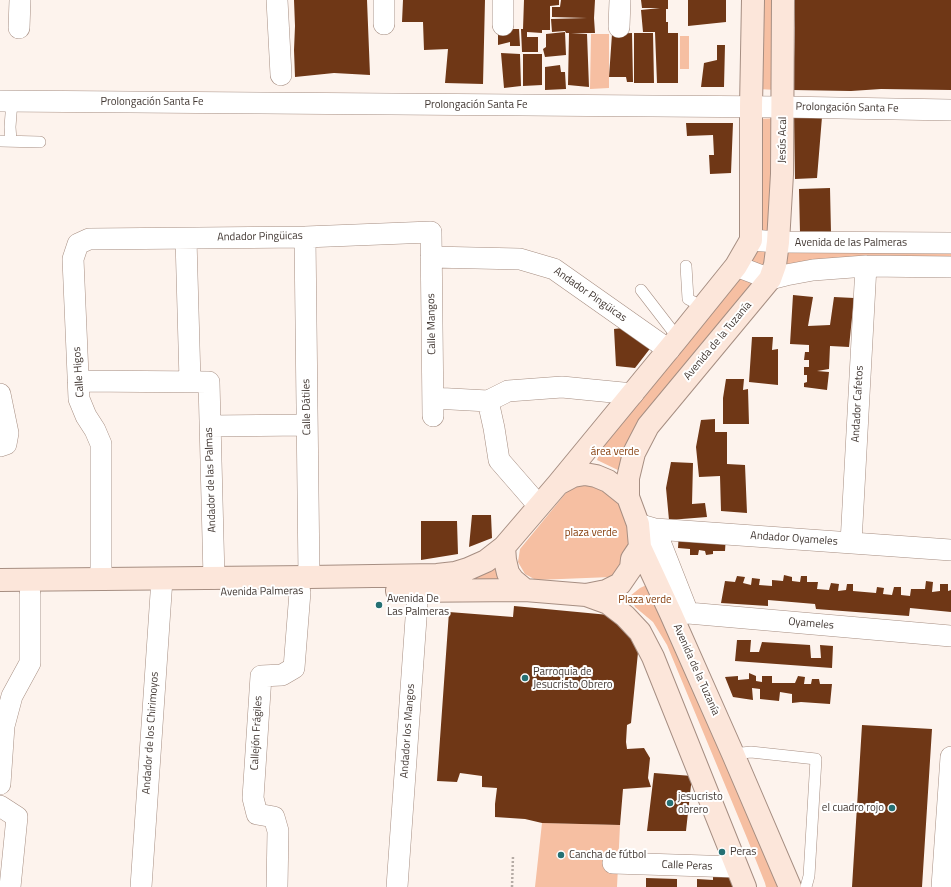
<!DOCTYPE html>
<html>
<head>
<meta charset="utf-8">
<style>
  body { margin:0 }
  canvas { display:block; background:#fdf3ed }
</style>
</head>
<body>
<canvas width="951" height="887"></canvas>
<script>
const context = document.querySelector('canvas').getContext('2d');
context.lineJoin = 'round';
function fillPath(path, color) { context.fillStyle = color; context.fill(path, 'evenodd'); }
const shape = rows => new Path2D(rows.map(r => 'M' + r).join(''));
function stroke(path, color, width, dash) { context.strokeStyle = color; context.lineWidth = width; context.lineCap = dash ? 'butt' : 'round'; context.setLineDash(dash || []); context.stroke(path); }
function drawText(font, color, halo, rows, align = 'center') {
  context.font = font + ' "Titillium Web",sans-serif'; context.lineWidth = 4; context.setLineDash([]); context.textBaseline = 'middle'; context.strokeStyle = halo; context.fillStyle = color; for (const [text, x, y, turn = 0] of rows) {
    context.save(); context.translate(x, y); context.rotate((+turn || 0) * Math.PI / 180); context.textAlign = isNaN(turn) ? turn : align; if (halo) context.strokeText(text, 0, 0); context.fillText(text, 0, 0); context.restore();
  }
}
fillPath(shape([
  [761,0,777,0,777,90,758,89],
  [591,34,609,34,609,88,590,89],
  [680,36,689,36,689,69,680,69],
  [780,118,773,233,759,232,757,119],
  [752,248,769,249,765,270,746,263],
  [951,250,951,259,785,266,788,252],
  [735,270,761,278,622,472,597,460,608,433],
  [589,478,628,497,640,547,611,577,536,580,525,574,518,562,520,549,570,488],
  [501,564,507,579,467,581],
  [651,583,781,887,766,887,765,883,747,838,667,645,653,622,635,607,630,596,640,588],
  [542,823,620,825,617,887,535,887]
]), '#f6bfa2');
fillPath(shape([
  [294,0,367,0,370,75,334,73,295,77,294,50,295,26],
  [403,0,485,0,483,84,445,83,448,49,424,50,423,22,402,22],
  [524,0,559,0,559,5,550,6,550,30,542,30,542,33,527,32,527,37,538,37,538,52,522,52,521,29,523,29],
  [561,0,595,0,594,18,595,33,571,33,587,34,589,87,568,85,569,33,566,33,565,31,552,32,551,19,587,18,552,17,552,7,560,7],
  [641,0,668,0,668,9,666,9,666,22,668,22,668,33,678,33,678,83,657,83,655,32,643,32,641,10,660,8,642,8],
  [688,0,726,0,726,22,688,26],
  [794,0,951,0,951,90,881,89,851,91,793,90,795,28],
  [508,29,519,29,520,46,510,46,510,42,498,45,498,31],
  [565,32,566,55,545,57,543,49,546,47,546,34],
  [632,33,633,82,627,82,626,77,609,77,612,34],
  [634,33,653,33,654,83,634,83],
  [717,45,725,45,724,87,701,87,704,63,717,60],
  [501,53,520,54,521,86,504,88],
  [523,54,542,54,542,85,523,86],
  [560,65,561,72,565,72,566,89,545,90,545,67],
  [822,117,817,178,795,179,794,118],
  [686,123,733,123,731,173,710,174,709,155,714,155,713,135,687,136],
  [830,188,831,233,800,233,799,189],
  [793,295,813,297,808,326,830,325,834,297,854,298,849,347,830,346,829,369,817,371,829,372,827,390,804,387,804,383,807,382,807,375,804,375,804,367,809,367,809,360,804,360,805,352,809,352,809,345,790,344],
  [631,327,652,346,635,368,616,366,614,329],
  [752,337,773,337,772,350,778,349,778,385,749,382],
  [726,379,744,379,743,390,748,389,749,424,723,424,723,398],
  [715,419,715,432,727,432,727,464,745,465,747,513,721,511,720,476,699,477,696,447,701,420],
  [671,462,693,463,692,504,705,503,707,517,669,520,666,488],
  [472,515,491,515,492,538,469,547],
  [421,521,457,521,458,554,421,560],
  [679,532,726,535,725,551,713,551,713,554,706,555,705,551,699,550,698,555,690,555,690,549,678,548],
  [784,575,792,577,792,581,800,582,801,576,807,576,807,582,818,582,817,589,829,590,831,583,839,584,838,591,846,590,847,584,853,584,853,591,876,593,877,587,884,588,883,594,892,595,894,587,901,587,901,595,910,596,911,589,925,589,926,581,933,582,932,592,940,591,940,584,948,584,948,591,951,590,951,612,910,608,909,616,816,609,815,604,768,600,768,606,721,603,725,581,735,582,737,576,745,577,743,583,751,585,752,578,760,579,759,585,772,586,772,580,783,581],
  [514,606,609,615,640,632,631,723,627,725,626,742,627,749,644,748,650,758,648,778,651,787,623,789,620,825,542,823,525,819,495,817,495,804,497,788,482,787,482,776,460,773,457,782,437,781,449,612,513,617],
  [737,640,751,640,750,652,759,652,762,642,810,645,811,658,821,658,820,645,833,646,832,668,735,661],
  [749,673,756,676,756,681,762,682,762,676,772,676,772,683,795,683,798,676,805,677,804,684,811,684,812,679,819,679,820,684,832,684,830,704,801,702,792,703,792,694,780,692,779,701,760,699,760,689,752,688,753,700,733,697,725,677,738,676,738,680,749,679],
  [862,725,932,729,922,887,852,887],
  [654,773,692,776,686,831,647,831],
  [713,869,734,870,739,887,697,887,697,879,713,880],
  [646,878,677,879,677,887,646,887]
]), '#6f3716');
const lane = shape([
  [0,141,40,142],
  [11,141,10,127,12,101],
  [686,266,688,299,703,307],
  [641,290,678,338],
  [733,754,751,752,816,759,809,876,806,887]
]);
const street = shape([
  [277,0,281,75],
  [384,24,384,0],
  [503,25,503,0],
  [619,27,620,0],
  [19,28,20,0],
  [0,101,783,107,951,110],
  [305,237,309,577],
  [186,239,190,381],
  [751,240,778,242,951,243],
  [431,257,520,259,554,269,669,350],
  [736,266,770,279,786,275,813,270,866,266,951,267],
  [78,381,209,382,214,578],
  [0,394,8,433,6,444,0,446],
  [433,398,488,401,508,391,562,387,633,394],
  [488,401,494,428,499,460,539,506],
  [210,426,307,425],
  [638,524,655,529,951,550],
  [655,529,688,613],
  [851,543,866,266],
  [101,579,101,444,95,430,86,416,79,399,73,259,78,244,89,239,305,237,431,232,433,416],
  [671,614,688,613,951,636],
  [0,784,4,726,12,696,30,663,30,594],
  [0,806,17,817,10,887],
  [613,863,737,867],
  [141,887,162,579],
  [277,887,278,831,274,817,257,814,253,798,261,676,282,675,294,668,300,592],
  [397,887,419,576],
  [942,887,951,757]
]);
const secondary = shape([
  [783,0,782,174,778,242,775,265,770,279,648,426,634,453,628,478,628,497,638,524,640,547,671,614,733,754,790,887],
  [558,484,573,476,585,474,596,476,608,481,628,497],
  [504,547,505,560,508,573,513,580,525,590],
  [0,580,309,577,437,575,455,573,468,569,486,561,504,547,558,484,678,338,736,266,751,240,751,107,753,0],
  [397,591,525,590,586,595,608,603,625,616,640,632,653,657,745,887],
  [586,595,606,591,620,584,631,568,632,559,640,547]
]);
stroke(lane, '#a68e82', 12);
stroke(street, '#a68e82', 22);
stroke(secondary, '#a68e82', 24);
stroke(shape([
  [512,887,513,856]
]), '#b5aba5', 2.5, [2, 2]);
stroke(lane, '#fff', 11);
stroke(street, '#fff', 21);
stroke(secondary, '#fce6da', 22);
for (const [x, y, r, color] of [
  [379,605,4,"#257073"],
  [525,678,4,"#257073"],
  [670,803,4,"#257073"],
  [892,808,4,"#257073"],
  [722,852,4,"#257073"],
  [561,855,4,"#257073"]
]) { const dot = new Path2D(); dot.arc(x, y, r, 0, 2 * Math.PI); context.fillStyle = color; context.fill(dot); stroke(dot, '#fff', 1.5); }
drawText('11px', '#413732', '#fff', [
  ["Prolongación Santa Fe",152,102],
  ["Prolongación Santa Fe",476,105],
  ["Prolongación Santa Fe",847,108,1],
  ["Jesús Acal",783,140,-89],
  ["Andador Pingüicas",260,237,-1],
  ["Avenida de las Palmeras",851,243],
  ["Andador Pingüicas",590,295,35],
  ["Calle Mangos",432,324,-91],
  ["Avenida de la Tuzanía",718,341,-50],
  ["Calle Higos",79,372,-94],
  ["Andador Cafetos",858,404,-87],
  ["Calle Dátiles",307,407,-91],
  ["Andador de las Palmas",211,480,-92],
  ["Andador Oyameles",794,539,4],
  ["Avenida Palmeras",262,592,-1],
  ["Oyameles",811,624,5],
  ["Avenida de la Tuzanía",696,670,66],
  ["Andador los Mangos",408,731,-86],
  ["Andador de los Chirimoyos",151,733,-86],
  ["Callejón Frágiles",257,733,-87],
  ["Calle Peras",687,866,2]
]);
drawText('11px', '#853c0a', '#fff', [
  ["área verde",615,452],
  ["plaza verde",591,533],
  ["Plaza verde",645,600]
]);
drawText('11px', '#413732', '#fff', [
  ["Avenida De",387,599],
  ["Las Palmeras",387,612],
  ["Parroquia de",533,672],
  ["Jesucristo Obrero",533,685],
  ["jesucristo",678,797],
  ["obrero",678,810],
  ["el cuadro rojo",884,808,"right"],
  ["Peras",730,852],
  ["Cancha de fútbol",569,855]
], 'left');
</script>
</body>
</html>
